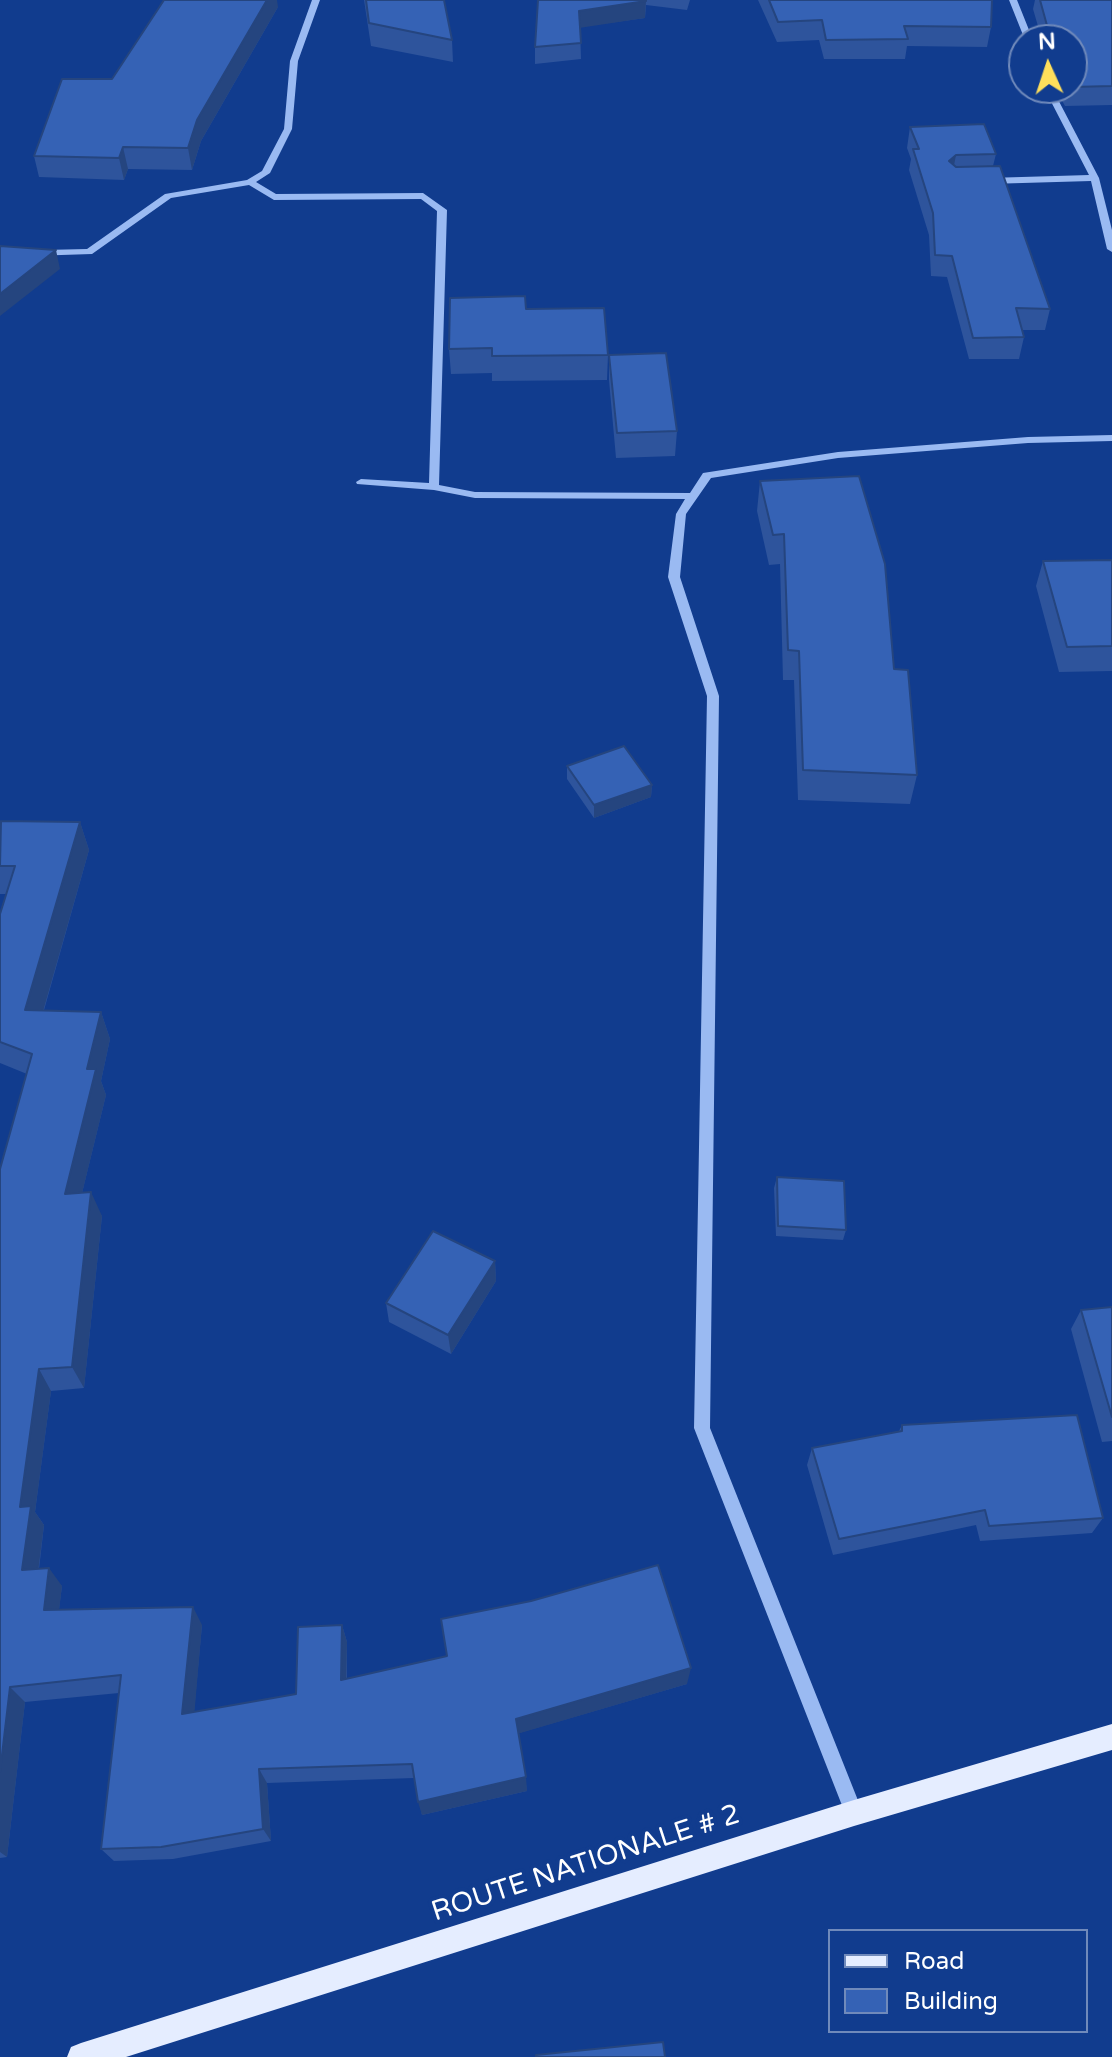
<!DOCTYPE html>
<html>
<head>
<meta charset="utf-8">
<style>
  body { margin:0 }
  #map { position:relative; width:1112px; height:2057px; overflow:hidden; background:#113c8e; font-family:"Varela Round",sans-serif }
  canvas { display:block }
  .legend { position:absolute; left:828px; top:1929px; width:260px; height:104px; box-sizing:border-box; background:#113c8e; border:2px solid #708abb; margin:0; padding:10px 14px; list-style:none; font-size:24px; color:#fff }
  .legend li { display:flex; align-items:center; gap:16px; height:40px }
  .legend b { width:40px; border:2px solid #708abb }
  .north { position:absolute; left:1008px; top:24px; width:80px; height:80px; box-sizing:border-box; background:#113c8e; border:2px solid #708abb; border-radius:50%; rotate:357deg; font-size:22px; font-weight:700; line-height:32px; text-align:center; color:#fff }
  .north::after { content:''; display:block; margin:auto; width:28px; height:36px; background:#ffdf5b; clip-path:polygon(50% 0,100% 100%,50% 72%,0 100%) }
</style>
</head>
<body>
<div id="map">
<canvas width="1112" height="2057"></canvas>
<ul class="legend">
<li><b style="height:10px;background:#e5edff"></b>Road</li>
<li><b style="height:22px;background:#3562b5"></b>Building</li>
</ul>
<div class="north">N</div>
</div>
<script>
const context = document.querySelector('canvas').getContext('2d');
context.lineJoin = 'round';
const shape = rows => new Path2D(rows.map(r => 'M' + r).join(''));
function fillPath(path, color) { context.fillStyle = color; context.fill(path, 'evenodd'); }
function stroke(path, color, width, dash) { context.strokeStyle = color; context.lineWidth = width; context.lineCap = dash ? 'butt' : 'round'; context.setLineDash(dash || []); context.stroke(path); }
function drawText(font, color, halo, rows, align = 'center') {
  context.font = font + ' "Varela Round",sans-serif'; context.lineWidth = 8; context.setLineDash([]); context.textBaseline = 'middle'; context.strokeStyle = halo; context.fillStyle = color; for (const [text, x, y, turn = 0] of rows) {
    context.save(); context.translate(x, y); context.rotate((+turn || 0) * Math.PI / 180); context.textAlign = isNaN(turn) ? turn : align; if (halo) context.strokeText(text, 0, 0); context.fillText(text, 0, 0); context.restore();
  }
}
fillPath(shape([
  [312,0,320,0,298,61,292,129,270,173,256,182,276,194,423,193,447,210,439,485,475,492,690,493,703,473,838,452,1028,437,1112,435,1112,441,1028,443,838,458,711,478,686,514,680,577,719,696,710,1428,863,1813,861,1820,854,1822,847,1820,845,1813,694,1428,707,696,668,577,676,514,685,499,475,498,434,490,357,484,356,482,361,479,429,483,437,211,421,199,274,200,249,185,171,198,92,254,0,257,0,251,87,249,165,194,247,180,262,171,284,129,290,61,312,0],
  [1009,0,1017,0,1033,40,1025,40,1009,0],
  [1044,88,1052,88,1099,178,1112,230,1112,252,1107,249,1091,181,988,184,984,181,988,178,1089,175,1044,88]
]), '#9abaf2');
fillPath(shape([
  [1112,1724,1112,1750,854,1826,126,2057,67,2057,71,2047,81,2043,854,1800,1112,1724]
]), '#e5edff');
fillPath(shape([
  [364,0,444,0,452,40,453,62,371,46],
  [538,0,690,0,687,10,646,5,645,18,580,27,581,59,535,64,535,47],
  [758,0,992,0,991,27,987,47,907,46,905,59,824,59,819,40,777,42],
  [1035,0,1112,0,1112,105,1065,106,1055,88,1072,88,1072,40,1042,40,1033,9],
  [278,7,201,141,192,170,128,169,124,180,39,177,34,156,112,79],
  [910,127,996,154,993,166,1050,309,1045,330,1022,330,1024,337,1019,359,969,359,947,277,931,276,929,235,909,170,911,159,907,148],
  [526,309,608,355,607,380,492,381,492,373,451,374,449,349],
  [609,355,677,431,675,456,616,458,609,380],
  [760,481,894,669,917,775,910,804,798,800,794,680,783,680,780,564,769,565,757,511],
  [1112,560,1112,671,1059,672,1036,586,1043,561],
  [567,766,652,785,651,797,594,818,567,779],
  [80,822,89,850,44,1010,101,1012,110,1039,101,1081,106,1095,82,1193,102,1216,84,1388,51,1391,35,1512,44,1525,39,1569,62,1586,59,1609,202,1625,194,1712,296,1694,342,1625,347,1642,347,1679,687,1684,519,1733,527,1791,422,1815,414,1778,267,1783,271,1841,173,1859,114,1861,101,1849,119,1693,25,1702,7,1857,0,1858,0,1169,27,1074,0,1063,0,914,7,894,0,894,0,825],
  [777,1177,846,1230,843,1240,776,1236,774,1188],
  [495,1261,496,1281,451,1354,389,1322,386,1303],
  [1112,1307,1112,1441,1102,1442,1071,1329,1081,1310],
  [902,1425,1103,1518,1092,1533,980,1541,976,1525,833,1555,807,1465,812,1448,899,1431]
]), '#2e549c');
fillPath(shape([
  [267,0,277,0,278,7,201,141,192,170,188,148,197,120],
  [646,1,645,18,579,28,579,11],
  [123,147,128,169,124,180,119,158],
  [956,155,952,176,949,161],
  [56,250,60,269,0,316,0,294],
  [652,785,651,797,594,818,594,805],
  [80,822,89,850,36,1036,25,1010],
  [101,1012,110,1039,101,1081,106,1095,76,1218,65,1194,87,1069],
  [91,1192,102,1216,84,1388,72,1367],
  [495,1261,496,1281,451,1354,448,1335],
  [39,1369,51,1391,35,1512,44,1525,36,1588,22,1570,20,1507],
  [49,1568,62,1586,57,1627,44,1610],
  [193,1607,202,1625,193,1729,182,1714],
  [342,1625,347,1642,346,1696,341,1680],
  [691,1668,687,1684,517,1734,516,1719],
  [10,1687,25,1702,7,1857,0,1852,0,1772],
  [259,1769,267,1783,271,1841,263,1829],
  [526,1777,527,1791,422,1815,418,1802]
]), '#25457f');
const building = shape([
  [164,0,267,0,197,120,188,148,123,147,119,158,34,156,62,79,112,79,164,0],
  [366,0,444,0,452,40,369,23,366,0],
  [538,0,646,0,646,1,579,11,581,43,535,47,538,0],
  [769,0,992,0,991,27,904,26,908,39,826,40,822,20,778,22,769,0],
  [1040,0,1112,0,1112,86,1072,87,1072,40,1051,40,1040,0],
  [984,124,996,154,956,155,949,161,956,167,1000,166,1050,309,1016,308,1024,337,973,338,952,256,935,255,933,213,913,149,919,149,910,127,984,124],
  [0,246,56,250,0,294,0,246],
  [525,296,526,309,604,308,608,355,492,356,492,348,449,349,450,298,525,296],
  [666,353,677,431,617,433,609,355,666,353],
  [859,476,885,564,894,669,908,670,917,775,803,770,799,651,788,650,784,534,773,535,760,481,859,476],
  [1112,560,1112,646,1067,647,1043,561,1112,560],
  [624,746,652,785,594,805,567,766,624,746],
  [1,821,80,822,25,1010,101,1012,87,1069,96,1069,65,1194,91,1192,72,1367,39,1369,20,1507,31,1506,22,1570,49,1568,44,1610,193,1607,182,1714,296,1694,298,1627,342,1625,341,1680,447,1656,441,1619,531,1601,658,1565,691,1668,516,1719,526,1777,418,1802,412,1764,259,1769,263,1829,161,1847,101,1849,121,1675,10,1687,0,1772,0,1169,32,1054,0,1042,0,914,15,866,0,866,1,821],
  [777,1177,844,1181,846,1230,778,1226,777,1177],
  [433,1231,495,1261,448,1335,386,1303,433,1231],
  [1112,1307,1112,1417,1081,1310,1112,1307],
  [1077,1415,1103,1518,989,1526,985,1510,839,1539,812,1448,902,1431,902,1425,1077,1415],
  [663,2042,665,2057,536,2057,536,2055,663,2042]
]);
fillPath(building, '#3562b5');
stroke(building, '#25457f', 2);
drawText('28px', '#fff', '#113c8e', [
  ["ROUTE NATIONALE # 2",586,1864,-18]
]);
</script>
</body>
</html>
